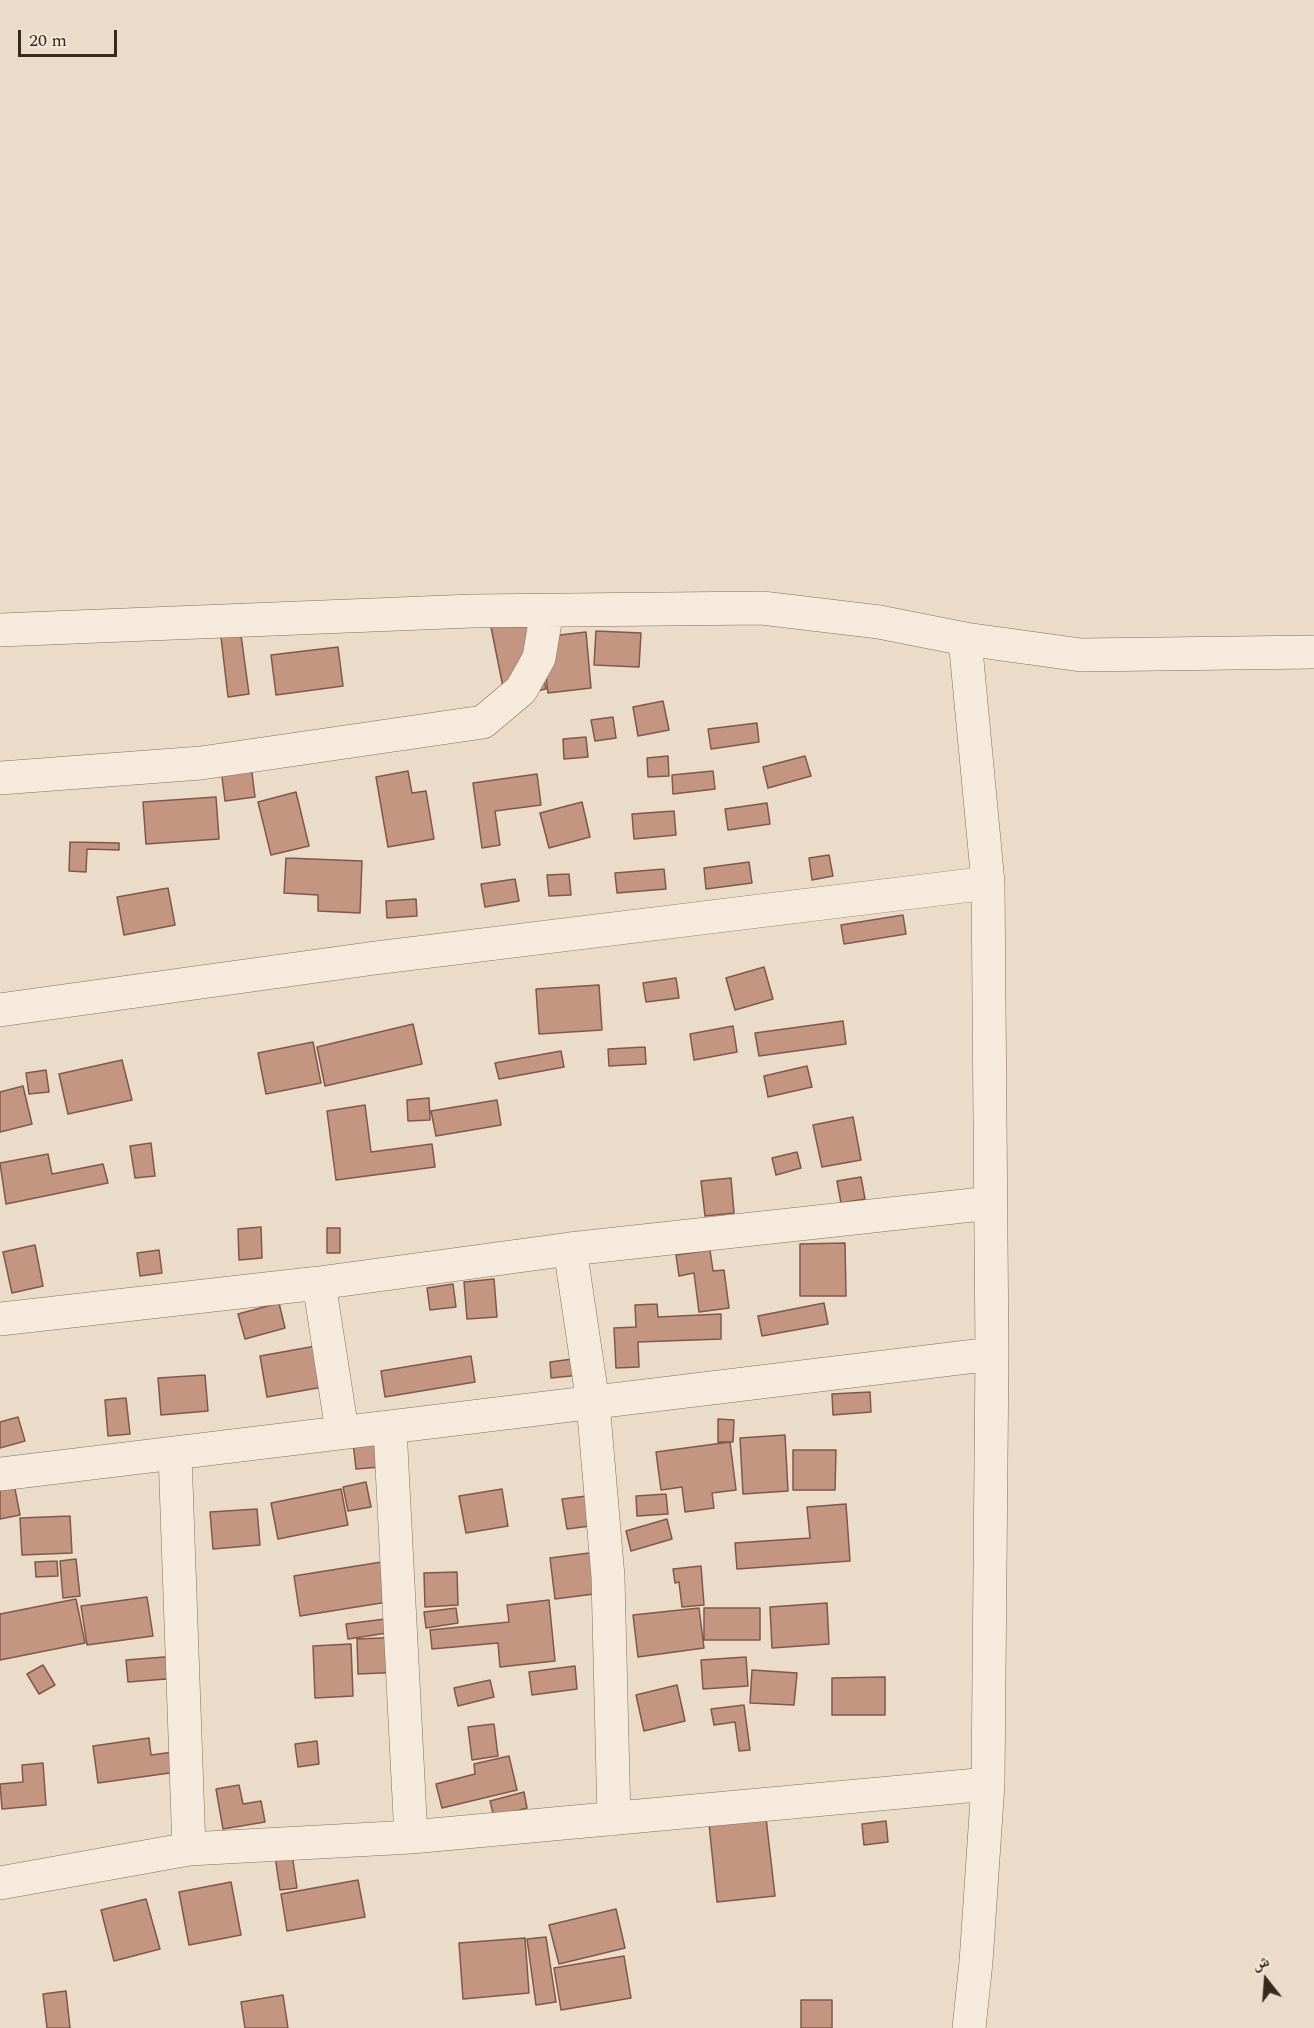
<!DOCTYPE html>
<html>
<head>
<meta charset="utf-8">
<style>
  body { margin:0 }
  #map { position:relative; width:1314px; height:2028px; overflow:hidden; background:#eadcc8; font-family:Spectral,"Noto Naskh Arabic",serif }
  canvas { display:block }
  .north { position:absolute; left:1236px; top:1950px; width:60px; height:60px; -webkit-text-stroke:4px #f2e7d7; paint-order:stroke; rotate:343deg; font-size:16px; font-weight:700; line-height:24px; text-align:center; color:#362921 }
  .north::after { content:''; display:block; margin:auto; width:21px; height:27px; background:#362921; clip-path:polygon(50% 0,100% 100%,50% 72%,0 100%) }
  .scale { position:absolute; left:18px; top:30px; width:99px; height:27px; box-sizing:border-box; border:3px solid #362921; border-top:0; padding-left:8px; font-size:18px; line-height:21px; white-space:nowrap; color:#362921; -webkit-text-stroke:4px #f2e7d7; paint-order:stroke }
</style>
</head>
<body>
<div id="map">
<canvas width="1314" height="2028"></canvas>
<div class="north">ش</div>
<div class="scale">20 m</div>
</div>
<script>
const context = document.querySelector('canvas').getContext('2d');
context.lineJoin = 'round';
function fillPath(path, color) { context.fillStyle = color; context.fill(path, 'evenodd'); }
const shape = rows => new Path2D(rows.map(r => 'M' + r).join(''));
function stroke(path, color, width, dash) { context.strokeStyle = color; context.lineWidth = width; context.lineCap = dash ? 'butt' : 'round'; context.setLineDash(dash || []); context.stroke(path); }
const building = shape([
  [532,619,546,689,505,697,491,627,532,619],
  [596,631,641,633,639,667,594,665,596,631],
  [586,632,591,688,548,693,542,637,586,632],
  [241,635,249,694,228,697,221,637,241,635],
  [338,647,343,686,276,695,271,655,338,647],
  [663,701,669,730,638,736,633,707,663,701],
  [613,717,616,738,595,741,591,720,613,717],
  [757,723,759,742,711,749,708,729,757,723],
  [586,737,588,757,564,759,563,739,586,737],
  [668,756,669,776,648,777,647,758,668,756],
  [805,756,811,776,768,788,763,767,805,756],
  [251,765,255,797,225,801,221,769,251,765],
  [408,771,412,793,426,791,434,839,388,847,376,777,408,771],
  [713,771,715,789,673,794,672,775,713,771],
  [537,774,541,805,495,811,500,845,482,848,473,783,537,774],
  [296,792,309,846,271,855,258,802,296,792],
  [216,797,219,839,146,844,143,802,216,797],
  [582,802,590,837,549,848,540,813,582,802],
  [767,803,770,824,728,830,725,809,767,803],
  [674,811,676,835,634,839,632,814,674,811],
  [70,842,119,843,119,850,87,849,86,872,69,871,70,842],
  [829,855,833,876,812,880,809,858,829,855],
  [286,858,362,861,360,913,318,911,318,895,284,893,286,858],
  [749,862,752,883,706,889,704,868,749,862],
  [664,869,666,889,617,893,615,873,664,869],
  [569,874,571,895,549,896,547,875,569,874],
  [515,879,519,901,485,907,481,884,515,879],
  [168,888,175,925,124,935,117,897,168,888],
  [416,899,417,916,387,918,386,901,416,899],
  [903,915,906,934,844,944,841,925,903,915],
  [764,967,773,999,735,1010,726,978,764,967],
  [676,978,679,998,646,1002,643,983,676,978],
  [599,985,602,1030,539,1034,536,989,599,985],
  [843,1021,846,1044,759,1056,755,1033,843,1021],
  [413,1024,422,1064,325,1086,317,1047,413,1024],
  [733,1026,737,1052,694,1060,690,1034,733,1026],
  [313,1042,321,1083,266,1094,258,1053,313,1042],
  [645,1047,646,1064,609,1066,608,1049,645,1047],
  [561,1051,564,1067,499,1079,495,1063,561,1051],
  [122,1060,132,1100,68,1114,59,1074,122,1060],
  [807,1066,812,1087,768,1097,764,1076,807,1066],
  [46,1070,49,1092,29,1094,26,1073,46,1070],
  [23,1086,32,1124,0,1132,0,1092,23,1086],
  [429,1098,430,1120,408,1121,407,1100,429,1098],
  [497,1100,501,1125,436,1136,431,1111,497,1100],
  [365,1105,371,1152,432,1144,435,1167,336,1180,327,1111,365,1105],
  [853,1117,861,1160,822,1167,813,1125,853,1117],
  [151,1143,155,1176,135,1178,130,1146,151,1143],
  [797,1152,801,1168,776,1175,772,1158,797,1152],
  [48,1154,52,1174,103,1164,108,1183,6,1204,0,1163,48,1154],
  [861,1177,865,1199,841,1203,837,1181,861,1177],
  [731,1178,734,1213,705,1216,701,1181,731,1178],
  [261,1227,262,1258,239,1260,238,1229,261,1227],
  [327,1228,340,1228,340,1253,327,1253,327,1228],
  [845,1243,846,1296,800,1296,800,1244,845,1243],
  [35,1245,43,1286,12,1293,3,1252,35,1245],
  [159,1250,162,1273,140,1276,137,1253,159,1250],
  [710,1250,713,1271,724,1270,729,1308,699,1312,694,1273,679,1276,676,1255,710,1250],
  [494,1279,497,1317,467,1319,464,1282,494,1279],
  [453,1284,456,1307,430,1310,427,1288,453,1284],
  [279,1303,285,1328,245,1339,238,1314,279,1303],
  [824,1303,828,1324,762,1336,758,1316,824,1303],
  [657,1304,658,1317,721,1314,721,1339,638,1342,639,1367,616,1368,614,1328,636,1327,635,1305,657,1304],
  [327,1344,334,1385,267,1397,260,1356,327,1344],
  [471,1356,475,1382,385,1397,381,1371,471,1356],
  [580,1358,581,1375,551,1378,550,1362,580,1358],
  [205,1375,208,1411,161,1415,158,1378,205,1375],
  [870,1392,871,1412,833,1415,832,1394,870,1392],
  [126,1398,130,1434,108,1436,105,1400,126,1398],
  [18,1417,25,1441,0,1448,0,1422,18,1417],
  [718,1419,734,1420,733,1442,718,1442,718,1419],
  [785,1435,788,1491,743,1494,740,1438,785,1435],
  [390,1437,393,1466,356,1469,353,1442,390,1437],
  [730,1442,736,1490,712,1493,714,1508,685,1512,682,1487,661,1490,656,1452,730,1442],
  [793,1450,836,1450,835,1490,793,1490,793,1450],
  [366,1482,371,1507,348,1511,343,1487,366,1482],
  [14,1484,20,1515,0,1519,0,1487,14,1484],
  [341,1489,348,1525,278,1539,271,1503,341,1489],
  [502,1489,508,1526,466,1533,459,1496,502,1489],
  [603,1494,606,1524,567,1529,562,1499,603,1494],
  [666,1494,668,1514,637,1516,636,1496,666,1494],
  [846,1504,850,1561,737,1569,735,1543,810,1538,807,1507,846,1504],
  [257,1509,260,1545,213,1549,210,1512,257,1509],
  [70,1516,72,1553,22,1555,20,1518,70,1516],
  [667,1519,672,1539,631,1551,626,1531,667,1519],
  [605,1551,610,1592,555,1599,550,1558,605,1551],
  [76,1559,80,1596,63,1598,60,1561,76,1559],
  [394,1560,400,1600,300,1616,294,1576,394,1560],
  [57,1561,58,1576,36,1577,35,1562,57,1561],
  [701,1566,704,1605,682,1607,679,1582,675,1583,673,1569,701,1566],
  [457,1572,458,1605,425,1607,424,1573,457,1572],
  [147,1597,153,1636,87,1645,81,1606,147,1597],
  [76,1599,85,1643,0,1660,0,1614,76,1599],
  [549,1600,555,1661,500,1667,498,1643,432,1649,430,1630,509,1622,507,1605,549,1600],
  [827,1603,829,1644,772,1648,770,1607,827,1603],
  [456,1608,458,1623,426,1628,424,1612,456,1608],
  [699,1608,704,1648,638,1657,633,1615,699,1608],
  [704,1608,760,1608,760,1640,704,1640,704,1608],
  [385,1619,387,1633,348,1639,346,1624,385,1619],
  [404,1637,405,1672,358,1674,357,1639,404,1637],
  [351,1644,353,1696,315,1698,313,1646,351,1644],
  [177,1656,179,1678,128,1682,126,1660,177,1656],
  [746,1657,748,1686,703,1689,701,1660,746,1657],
  [43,1665,55,1685,39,1694,27,1674,43,1665],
  [575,1666,577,1689,532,1695,529,1672,575,1666],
  [752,1670,797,1673,794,1705,750,1703,752,1670],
  [885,1677,885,1715,832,1715,832,1678,885,1677],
  [490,1680,494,1697,458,1706,454,1688,490,1680],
  [677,1685,685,1721,644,1731,636,1695,677,1685],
  [744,1705,750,1750,739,1751,735,1722,714,1725,711,1709,744,1705],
  [494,1724,498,1756,472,1760,468,1727,494,1724],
  [149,1738,151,1755,181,1751,184,1771,98,1783,93,1746,149,1738],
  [317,1741,319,1764,298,1767,295,1744,317,1741],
  [509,1756,517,1790,442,1808,436,1784,475,1774,474,1764,509,1756],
  [43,1763,46,1805,2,1809,0,1784,23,1782,22,1765,43,1763],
  [239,1785,243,1804,261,1801,265,1822,223,1829,216,1789,239,1785],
  [524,1792,527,1808,494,1817,490,1801,524,1792],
  [766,1818,775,1896,717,1902,709,1824,766,1818],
  [886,1821,888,1842,864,1845,862,1824,886,1821],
  [292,1854,297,1888,280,1890,275,1856,292,1854],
  [358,1880,365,1917,287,1931,281,1894,358,1880],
  [231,1882,241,1935,189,1945,179,1892,231,1882],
  [146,1899,160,1949,114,1961,101,1910,146,1899],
  [616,1909,625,1948,559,1964,549,1925,616,1909],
  [546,1937,556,2002,536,2005,527,1939,546,1937],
  [525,1938,529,1993,463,1999,459,1943,525,1938],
  [624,1956,631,1998,561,2010,554,1968,624,1956],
  [66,1991,70,2028,47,2028,43,1994,66,1991],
  [283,1995,288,2028,245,2028,241,2002,283,1995],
  [801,2000,832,2000,832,2028,801,2028,801,2000]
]);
fillPath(building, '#c49682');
stroke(building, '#805748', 1.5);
const minor = shape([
  [0,630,472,611,762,608,879,622,965,639,1081,655,1314,652],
  [965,639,988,883,992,1354,988,1784,976,1962,969,2028],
  [0,778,201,763,483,722,521,690,539,658,547,610],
  [0,1010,375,958,988,883],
  [570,1249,593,1403,608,1577,614,1819],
  [319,1283,342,1431],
  [0,1319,319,1283,570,1249,991,1203],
  [390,1428,411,1837],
  [175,1454,189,1849],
  [0,1474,992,1354],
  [0,1883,189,1849,411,1837,988,1784]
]);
stroke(minor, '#846e5f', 34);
stroke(minor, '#f5eadb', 33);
</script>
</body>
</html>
